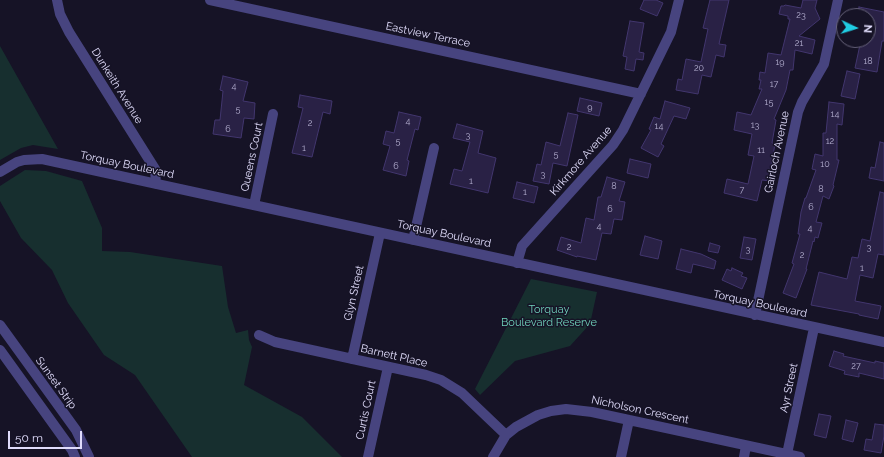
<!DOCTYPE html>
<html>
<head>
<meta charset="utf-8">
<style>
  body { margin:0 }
  #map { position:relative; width:884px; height:457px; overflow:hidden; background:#161326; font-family:Raleway,sans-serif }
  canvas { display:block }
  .north { position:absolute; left:836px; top:8px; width:40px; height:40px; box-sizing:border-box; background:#161326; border:1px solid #67637b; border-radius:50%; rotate:94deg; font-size:11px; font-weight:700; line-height:16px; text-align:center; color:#e0dcfb }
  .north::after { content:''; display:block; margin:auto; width:14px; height:18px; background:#20cde3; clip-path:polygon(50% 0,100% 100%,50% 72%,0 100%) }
  .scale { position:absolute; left:8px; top:431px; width:74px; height:18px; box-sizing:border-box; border:2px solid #e0dcfb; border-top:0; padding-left:5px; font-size:12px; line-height:14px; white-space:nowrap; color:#e0dcfb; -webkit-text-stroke:3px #161326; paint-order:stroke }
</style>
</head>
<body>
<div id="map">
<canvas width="884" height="457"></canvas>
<div class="north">N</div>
<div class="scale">50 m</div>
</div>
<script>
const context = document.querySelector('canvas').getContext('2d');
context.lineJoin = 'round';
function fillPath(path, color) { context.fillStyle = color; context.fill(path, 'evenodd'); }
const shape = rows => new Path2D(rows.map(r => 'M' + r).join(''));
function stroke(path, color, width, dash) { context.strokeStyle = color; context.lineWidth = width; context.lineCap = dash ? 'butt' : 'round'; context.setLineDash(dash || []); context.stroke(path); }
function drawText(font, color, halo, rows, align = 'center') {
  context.font = font + ' Raleway,sans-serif'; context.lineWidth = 3; context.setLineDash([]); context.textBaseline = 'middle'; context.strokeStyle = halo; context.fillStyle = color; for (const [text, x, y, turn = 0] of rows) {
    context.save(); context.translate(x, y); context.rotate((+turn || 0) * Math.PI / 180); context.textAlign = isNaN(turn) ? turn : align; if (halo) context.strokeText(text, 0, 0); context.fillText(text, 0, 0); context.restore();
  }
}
fillPath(shape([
  [0,46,58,149,33,145,21,148,0,160],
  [25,170,46,171,82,181,102,228,102,251,130,252,222,266,228,307,236,333,248,330,249,340,252,347,244,385,302,417,342,457,192,457,135,375,104,355,68,303,52,270,21,238,0,201,0,186],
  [531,279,597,292,590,324,570,346,515,361,480,395,475,389]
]), '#172f2f');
const building = shape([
  [644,0,656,0,663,3,657,16,640,9,644,0],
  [710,0,729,0,719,44,726,45,724,57,716,55,711,77,702,75,698,94,676,90,678,79,682,80,686,59,701,62,708,29,703,28,710,0],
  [803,0,817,0,815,8,820,19,799,36,815,40,812,54,795,50,793,70,790,70,786,90,774,119,776,120,772,143,775,144,771,166,773,166,770,181,762,180,757,201,724,193,727,179,748,184,754,156,748,155,752,134,734,130,737,112,751,115,762,89,759,89,761,80,759,80,760,72,765,73,768,53,781,55,790,19,788,19,788,16,779,14,781,6,784,6,785,5,801,8,803,0],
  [859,7,884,12,884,41,882,41,877,72,855,68,861,40,868,40,868,16,858,16,859,7],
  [630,21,644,23,639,52,644,53,643,60,636,59,634,71,625,69,627,57,623,56,630,21],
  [847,71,860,74,855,99,841,96,847,71],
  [223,76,248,82,243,101,255,103,254,119,244,118,241,138,213,134,215,120,220,120,223,91,220,90,223,76],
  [300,95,332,101,330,114,323,112,312,157,292,153,303,108,298,107,300,95],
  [580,98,602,103,599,116,577,111,580,98],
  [665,101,690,108,686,119,674,116,661,144,664,146,658,157,641,148,651,130,649,129,654,117,660,119,665,101],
  [829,102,844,104,842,125,837,124,837,160,839,160,833,185,834,186,829,199,823,196,816,222,822,223,818,238,815,237,814,242,813,241,806,269,807,269,796,298,783,293,794,264,792,263,800,234,798,234,801,212,805,198,806,198,816,170,812,169,815,154,823,156,823,133,826,133,829,102],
  [399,112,421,117,418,130,415,129,407,160,409,161,406,176,383,170,390,146,383,144,386,131,394,133,399,112],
  [568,113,578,115,567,166,553,163,549,184,533,181,537,164,541,165,546,142,560,146,568,113],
  [457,124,483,131,478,153,496,158,488,193,450,184,454,169,462,171,470,142,453,138,457,124],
  [880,142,884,143,884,181,869,178,871,167,875,168,880,142],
  [630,159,651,164,648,178,627,173,630,159],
  [607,177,625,182,619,201,625,202,622,220,614,219,611,234,602,233,596,260,577,256,577,257,557,250,561,237,581,243,586,218,594,220,598,197,601,197,607,177],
  [517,182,538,187,534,203,513,198,517,182],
  [880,192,884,193,884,255,878,254,873,278,860,275,855,301,881,306,878,319,859,315,859,314,811,305,819,272,847,279,852,257,858,258,862,239,870,241,880,192],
  [645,236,662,241,658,259,640,255,645,236],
  [744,237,756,239,752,260,740,258,744,237],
  [710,243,720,246,718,253,708,251,710,243],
  [681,249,701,254,716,261,714,269,693,264,691,273,676,269,681,249],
  [732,268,743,273,741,276,747,278,742,289,722,280,727,269,731,271,732,268],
  [834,351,844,354,843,356,875,363,875,361,884,363,884,379,859,373,859,377,844,374,845,371,829,366,834,351],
  [819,414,831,416,826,438,814,435,819,414],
  [846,420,858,423,853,442,842,439,846,420],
  [875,424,884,425,884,436,881,453,864,450,866,439,872,440,875,424]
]);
fillPath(building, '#292145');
stroke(building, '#42366e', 1);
stroke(shape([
  [57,0,60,14,69,32,155,169,156,184],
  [210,0,641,94],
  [0,172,17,162,24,160,42,159,884,342],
  [254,205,273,114],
  [413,240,434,148],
  [517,263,522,246,613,145,623,130,671,32,679,0],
  [755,315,798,112,802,102,824,64,838,0],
  [0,325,76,430,89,457],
  [259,335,275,342,426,375,441,380,462,393,506,435],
  [0,350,72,450,75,457],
  [352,359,380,233],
  [787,454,814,328],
  [368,457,388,367],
  [493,457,506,435,516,427,538,415,551,411,566,409,592,412,800,457],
  [621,457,629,420],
  [744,457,746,446]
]), '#47447f', 10);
drawText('9px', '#b2adce', null, [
  ["23",801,15],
  ["21",799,43],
  ["18",868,61],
  ["19",780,62],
  ["20",699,68],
  ["17",774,84],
  ["4",234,86],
  ["15",769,102],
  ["9",590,107],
  ["5",238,109],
  ["14",835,114],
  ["4",408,121],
  ["2",310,123],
  ["13",755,125],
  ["14",659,126],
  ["6",228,129],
  ["3",468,135],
  ["5",398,141],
  ["12",830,141],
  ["1",304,148],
  ["11",761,150],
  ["5",556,154],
  ["10",825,164],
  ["6",396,166],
  ["3",543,174],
  ["1",471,181],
  ["8",614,186],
  ["8",821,189],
  ["7",742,190],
  ["1",525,192],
  ["6",811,207],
  ["6",610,209],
  ["4",599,226],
  ["4",810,228],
  ["2",569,247],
  ["3",869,247],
  ["3",748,249],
  ["2",802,255],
  ["1",862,268],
  ["27",856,366]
]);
drawText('11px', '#e0dcfb', '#161326', [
  ["Eastview Terrace",428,35,12],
  ["Dunkeith Avenue",117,86,58],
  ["Gairloch Avenue",777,152,-78],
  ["Queens Court",252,157,-78],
  ["Kirkmore Avenue",581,161,-49],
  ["Torquay Boulevard",127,165,12],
  ["Torquay Boulevard",444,234,12],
  ["Glyn Street",354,293,-77],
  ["Torquay Boulevard",760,304,12],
  ["Barnett Place",394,356,13],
  ["Sunset Strip",56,383,54],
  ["Ayr Street",789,388,-78],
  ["Curtis Court",366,410,-78],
  ["Nicholson Crescent",640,410,12]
]);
drawText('11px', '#70d2bb', '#161326', [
  ["Torquay",549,310],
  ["Boulevard Reserve",549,323]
]);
</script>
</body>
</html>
